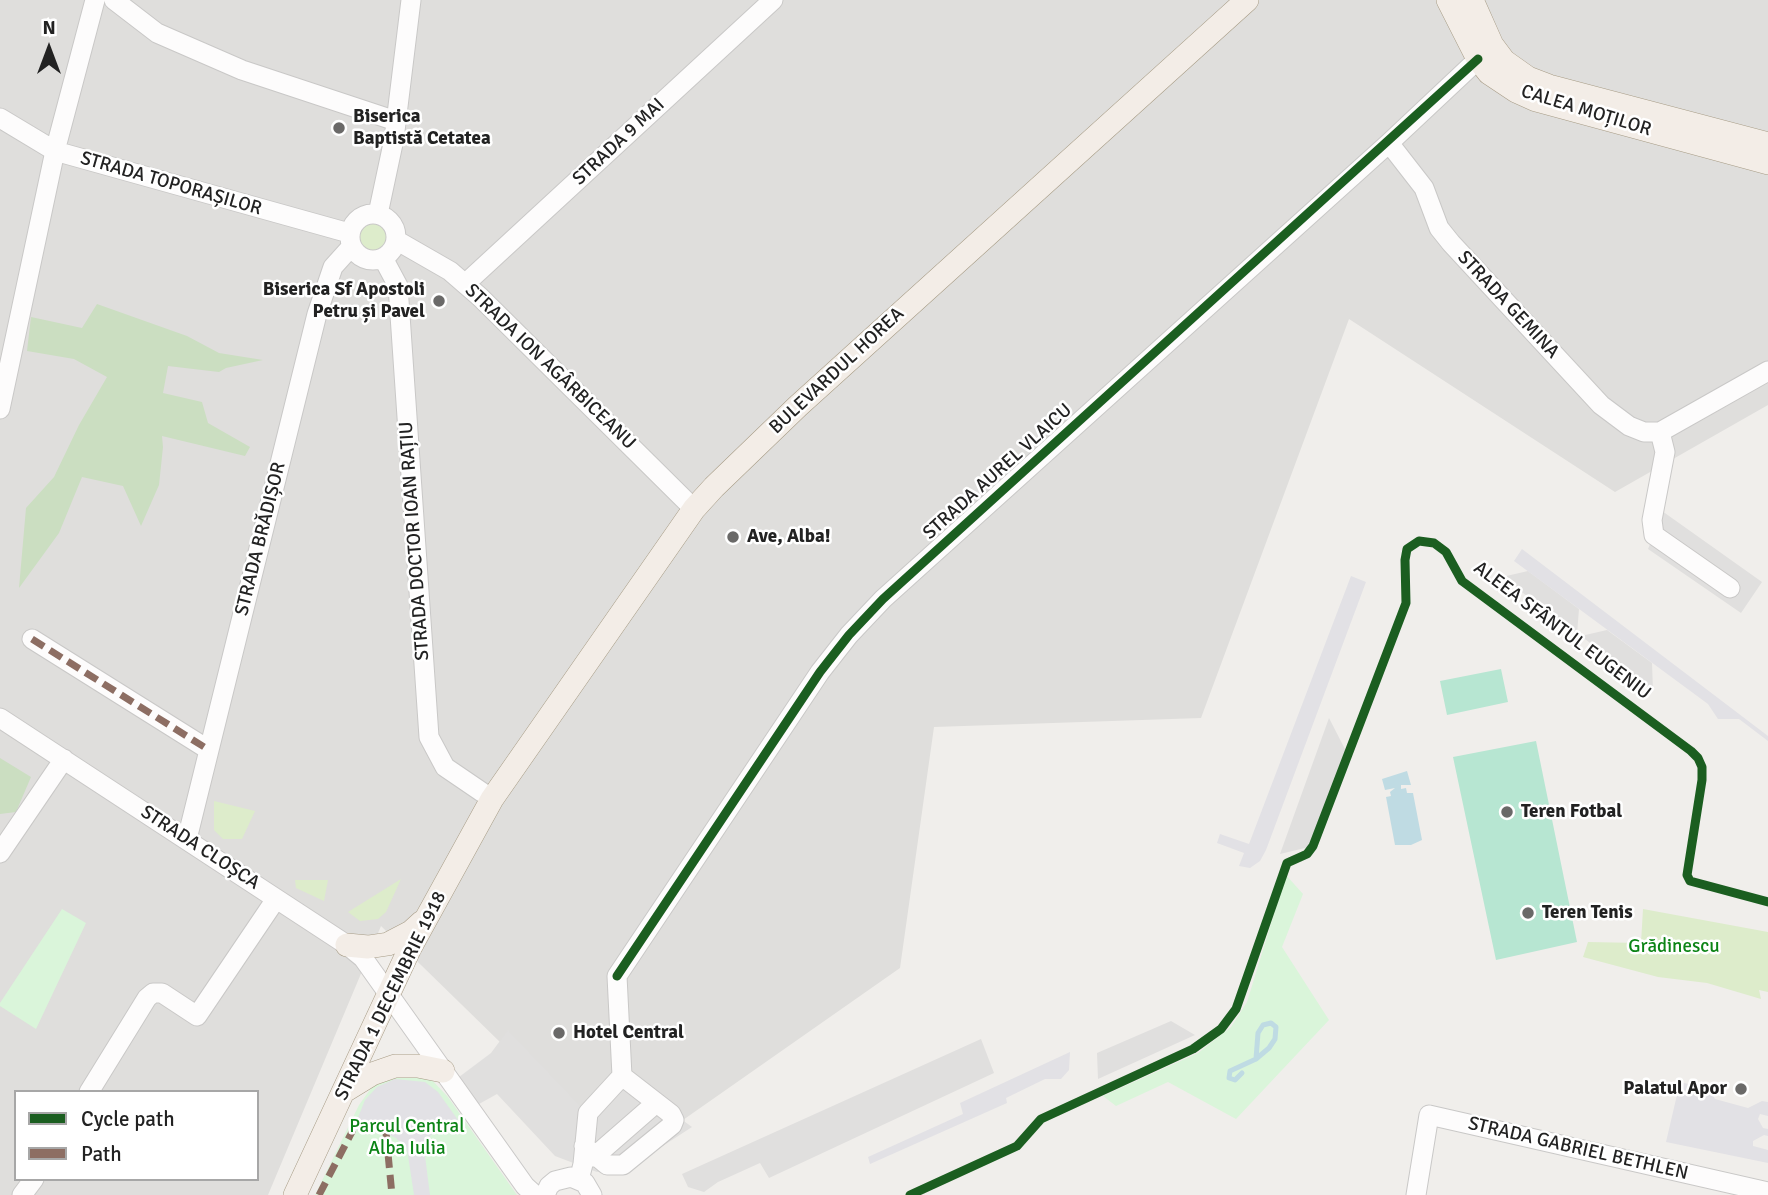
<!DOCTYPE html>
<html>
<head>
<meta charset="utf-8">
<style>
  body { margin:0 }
  #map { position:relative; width:1768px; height:1195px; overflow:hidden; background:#f0eeeb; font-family:Signika,sans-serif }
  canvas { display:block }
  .legend { position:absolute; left:14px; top:1090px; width:245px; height:91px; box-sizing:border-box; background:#fff; border:2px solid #a7a7a7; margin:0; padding:9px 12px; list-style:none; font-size:21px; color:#222 }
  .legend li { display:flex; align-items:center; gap:14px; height:35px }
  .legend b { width:35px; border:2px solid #a7a7a7 }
  .north { position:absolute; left:14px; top:14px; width:70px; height:70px; -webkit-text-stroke:5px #fff; paint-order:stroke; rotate:0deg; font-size:19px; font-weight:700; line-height:28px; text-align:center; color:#222 }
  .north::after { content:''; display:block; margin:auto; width:24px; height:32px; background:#222; clip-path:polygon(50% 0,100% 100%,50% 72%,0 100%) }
</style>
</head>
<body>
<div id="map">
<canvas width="1768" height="1195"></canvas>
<ul class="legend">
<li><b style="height:9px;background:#1b5e20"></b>Cycle path</li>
<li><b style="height:9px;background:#8d6e63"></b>Path</li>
</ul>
<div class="north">N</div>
</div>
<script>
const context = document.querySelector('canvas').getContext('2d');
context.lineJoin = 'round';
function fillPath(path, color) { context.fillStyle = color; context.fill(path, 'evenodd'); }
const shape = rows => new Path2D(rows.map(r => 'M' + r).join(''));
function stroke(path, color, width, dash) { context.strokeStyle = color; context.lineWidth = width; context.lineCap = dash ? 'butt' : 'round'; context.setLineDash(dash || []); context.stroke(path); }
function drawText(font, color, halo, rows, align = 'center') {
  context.font = font + ' Signika,sans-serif'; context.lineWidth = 5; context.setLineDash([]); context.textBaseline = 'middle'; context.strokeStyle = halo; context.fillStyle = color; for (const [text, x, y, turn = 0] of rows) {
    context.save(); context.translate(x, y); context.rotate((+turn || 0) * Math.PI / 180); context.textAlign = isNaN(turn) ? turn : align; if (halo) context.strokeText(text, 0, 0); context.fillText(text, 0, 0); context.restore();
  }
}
fillPath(shape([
  [0,0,1768,0,1768,405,1615,492,1349,319,1201,718,934,727,900,968,623,1162,381,926,268,1195,0,1195],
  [16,1092,257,1092,257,1179,16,1179]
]), '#dfdedc');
fillPath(shape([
  '357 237a16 16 0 1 1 32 0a16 16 0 1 1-32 0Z',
  [214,801,255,811,242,839,223,839,214,830],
  [401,879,386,912,378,919,360,921,348,912],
  [295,880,328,880,324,901,296,888],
  [1643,909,1768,932,1768,992,1759,990,1761,999,1707,983,1658,977,1583,957,1588,942,1641,943]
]), '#ddeccb');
fillPath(shape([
  [97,304,187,336,219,353,263,360,226,368,219,372,168,366,163,393,202,402,208,423,250,447,245,456,162,436,163,447,159,485,141,526,123,486,82,477,59,533,19,588,26,508,54,477,79,425,107,377,74,359,27,351,31,317,82,328],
  [0,758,31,777,16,812,0,814]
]), '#cbdec1');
fillPath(shape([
  [1286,875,1303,894,1282,947,1329,1020,1236,1119,1168,1082,1116,1106,1103,1096,1198,1053,1231,1027,1247,1002],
  [62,909,86,923,36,1029,0,1006,0,1003],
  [393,1075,430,1078,448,1097,517,1195,315,1195,359,1105,374,1084]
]), '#daf5da');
fillPath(shape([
  [1501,669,1508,702,1447,715,1440,681],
  [1536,741,1577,942,1496,960,1453,757]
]), '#b7e6d2');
fillPath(shape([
  [1655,506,1762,582,1741,613,1648,549,1654,535],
  [1528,571,1579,609,1577,634,1502,577],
  [1607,630,1652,663,1653,691,1581,636],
  [1329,718,1348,755,1313,846,1280,854],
  [1171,1021,1195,1035,1098,1079,1097,1053],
  [508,1030,587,1113,622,1076,692,1127,652,1153,621,1167,597,1172,555,1156,497,1094,470,1109,451,1083,491,1053],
  [981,1039,994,1073,769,1178,760,1163,718,1182,704,1192,688,1187,682,1174]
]), '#e0dfde');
fillPath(shape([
  [1522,549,1768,736,1768,741,1739,719,1718,719,1708,704,1514,561],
  [1351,576,1366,582,1266,850,1260,861,1250,868,1239,866,1244,853,1217,843,1220,834,1249,844],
  [1070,1052,1069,1070,1061,1079,1045,1079,1006,1098,1007,1103,870,1164,868,1157,963,1114,960,1103],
  [395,1079,425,1082,438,1092,458,1120,433,1133,426,1140,424,1148,430,1195,414,1195,407,1149,396,1138,381,1131,353,1130,365,1100,377,1087],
  [1680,1082,1709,1089,1715,1099,1748,1108,1762,1101,1768,1102,1768,1116,1760,1114,1758,1119,1763,1128,1768,1129,1768,1136,1764,1135,1753,1141,1753,1146,1768,1150,1768,1163,1666,1142]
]), '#e2e1e5');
fillPath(shape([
  [1407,771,1411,785,1401,785,1401,789,1406,788,1407,793,1413,793,1422,840,1411,845,1395,845,1386,797,1391,796,1390,792,1395,788,1385,790,1382,779]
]), '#bfdbe3');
stroke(shape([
  [1242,1073,1235,1080,1229,1078,1230,1071,1256,1059,1258,1033,1263,1025,1271,1023,1276,1027,1275,1039,1269,1048,1256,1059]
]), '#bfdbe3', 5);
const minor = shape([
  [114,0,157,33,242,70,396,121],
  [0,118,55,151,349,233],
  [1389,143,1424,188,1439,228,1451,243,1601,405,1629,426,1644,432,1660,432,1768,371],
  '350 237a23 23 0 1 1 46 0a23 23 0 1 1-46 0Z',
  [378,214,394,139,411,0],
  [396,240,450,271,480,297,694,509],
  [383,258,398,286,429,737,445,767,492,799],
  [465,284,773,0],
  [0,409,55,151,95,0],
  [1660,432,1665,452,1652,520,1654,535,1730,588],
  [32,639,209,750],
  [0,718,347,945,363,958,525,1186,535,1195],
  [187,839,317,314,333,267,351,247],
  [0,853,64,759],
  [89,1092,147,998,153,993,162,993,197,1016,276,899],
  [584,1146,607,1165,623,1165,672,1125,674,1120,671,1114,622,1076],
  [594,1157,656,1103],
  [579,1180,583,1164,588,1113,622,1076,617,976,820,672,849,635,883,599,1389,143,1488,50],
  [22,1195,34,1179],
  [545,1195,549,1186,555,1181,571,1177,585,1183,592,1195],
  [1416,1195,1429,1115,1768,1192]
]);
const major = shape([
  [1448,0,1478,59,1489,73,1516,91,1536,100,1768,163],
  [1472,0,1492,45,1504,61,1528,78,1549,86,1768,144],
  [347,945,368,947,388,944,411,932,422,922],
  [346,1090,372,1074,395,1066,418,1066,443,1071],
  [295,1195,410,948,492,799,694,509,714,487,798,406,1247,0]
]);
stroke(minor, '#c9c8c7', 21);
stroke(major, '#a79c86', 24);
stroke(minor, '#fdfcfc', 19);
stroke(major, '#f3ede7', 23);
stroke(shape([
  [32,639,209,750],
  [386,1133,392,1195],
  [319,1195,353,1130]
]), '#8d6e63', 7, [14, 7]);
stroke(shape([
  [617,976,820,672,849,635,883,599,1478,59],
  [910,1195,1017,1146,1041,1119,1193,1049,1221,1029,1236,1009,1287,863,1307,854,1313,846,1406,603,1405,560,1407,549,1419,541,1434,543,1446,552,1462,581,1691,751,1698,758,1702,767,1702,780,1687,875,1690,881,1768,902]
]), '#1b5e20', 9);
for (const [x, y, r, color] of [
  [339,128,7,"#6a6968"],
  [439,301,7,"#6a6968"],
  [733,537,7,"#6a6968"],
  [1507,812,7,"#6a6968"],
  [1528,913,7,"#6a6968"],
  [559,1033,7,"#6a6968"],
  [1741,1089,7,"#6a6968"]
]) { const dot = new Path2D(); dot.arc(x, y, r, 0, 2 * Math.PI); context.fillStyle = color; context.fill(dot); stroke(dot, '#fff', 2.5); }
drawText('19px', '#222', '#fff', [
  ["CALEA MOȚILOR",1586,111,17],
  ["STRADA 9 MAI",619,142,-43],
  ["STRADA TOPORAȘILOR",171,184,16],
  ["STRADA GEMINA",1508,305,47],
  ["STRADA ION AGÂRBICEANU",550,367,44],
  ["BULEVARDUL HOREA",837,371,-43],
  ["STRADA AUREL VLAICU",998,472,-42],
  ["STRADA BRĂDIȘOR",261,539,-76],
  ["STRADA DOCTOR IOAN RAȚIU",415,541,-94],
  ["ALEEA SFÂNTUL EUGENIU",1562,631,37],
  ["STRADA CLOȘCA",200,848,33],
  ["STRADA 1 DECEMBRIE 1918",391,996,-64],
  ["STRADA GABRIEL BETHLEN",1578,1149,13]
]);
drawText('bold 19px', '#222', '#fff', [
  ["Biserica",353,117],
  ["Baptistă Cetatea",353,139],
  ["Biserica Sf Apostoli",425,290,"right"],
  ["Petru și Pavel",425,312,"right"],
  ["Ave, Alba!",747,537],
  ["Teren Fotbal",1521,812],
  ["Teren Tenis",1542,913],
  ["Hotel Central",573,1033],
  ["Palatul Apor",1727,1089,"right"]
], 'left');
drawText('19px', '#0c8416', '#fff', [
  ["Grădinescu",1674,947],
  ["Parcul Central",407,1127],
  ["Alba Iulia",407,1149]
]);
</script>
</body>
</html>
